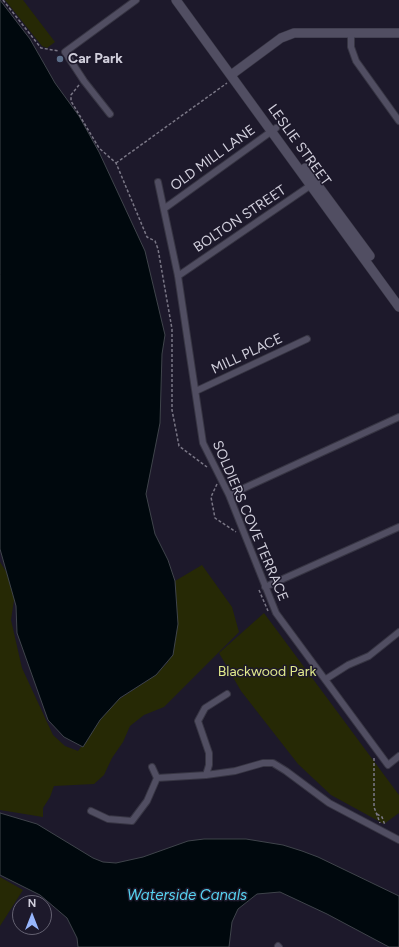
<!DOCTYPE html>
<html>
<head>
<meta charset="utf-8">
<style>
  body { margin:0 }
  #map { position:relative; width:399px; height:947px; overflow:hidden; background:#1d192b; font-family:Figtree,sans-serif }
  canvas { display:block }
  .north { position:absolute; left:12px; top:895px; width:40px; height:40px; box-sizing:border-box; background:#1d192b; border:1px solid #656272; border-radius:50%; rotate:0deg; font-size:11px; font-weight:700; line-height:16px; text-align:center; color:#d1cfdc }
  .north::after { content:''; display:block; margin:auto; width:14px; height:18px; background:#97b6fd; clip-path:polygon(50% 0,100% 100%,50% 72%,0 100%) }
</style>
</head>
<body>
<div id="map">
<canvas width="399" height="947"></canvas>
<div class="north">N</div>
</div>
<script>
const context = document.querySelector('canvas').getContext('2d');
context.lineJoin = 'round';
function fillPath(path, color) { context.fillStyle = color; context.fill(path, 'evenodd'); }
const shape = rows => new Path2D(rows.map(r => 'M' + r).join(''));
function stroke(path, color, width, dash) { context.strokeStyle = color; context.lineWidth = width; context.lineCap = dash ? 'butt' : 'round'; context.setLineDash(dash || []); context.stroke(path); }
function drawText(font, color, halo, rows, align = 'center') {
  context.font = font + ' Figtree,sans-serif'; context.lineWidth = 3; context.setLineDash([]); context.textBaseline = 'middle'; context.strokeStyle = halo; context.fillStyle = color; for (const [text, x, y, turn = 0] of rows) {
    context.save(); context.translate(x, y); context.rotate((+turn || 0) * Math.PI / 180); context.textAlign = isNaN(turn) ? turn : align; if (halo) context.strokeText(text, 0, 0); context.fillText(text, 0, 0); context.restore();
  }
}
fillPath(shape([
  [5,0,23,0,55,42,47,48,42,46],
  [0,562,16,587,11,620,22,668,53,735,65,746,78,751,112,704,156,675,168,662,177,616,175,581,202,565,232,607,239,632,164,707,144,715,130,726,123,742,112,758,104,775,94,784,54,786,50,797,43,808,43,817,0,810],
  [264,613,399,795,399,813,384,824,331,795,298,764,241,691,219,653],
  [0,877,23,890,0,926]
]), '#262905');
const water = shape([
  [0,0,30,39,55,83,79,116,99,152,145,251,165,335,162,354,160,423,146,494,155,534,168,560,175,581,178,624,173,655,156,675,120,698,100,720,83,747,64,737,48,720,17,633,16,606,0,549,0,0],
  [0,813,37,824,93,858,103,862,116,863,143,857,188,841,204,839,246,839,283,845,302,851,318,857,399,896,399,947,389,947,327,914,280,892,257,894,238,909,232,922,229,947,78,947,77,938,67,918,40,895,0,875,0,813]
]);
fillPath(water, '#00080d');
stroke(water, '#3f444b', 1);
const street = shape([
  [351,33,351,47,356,61,399,121],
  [110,114,84,81,65,52,136,0],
  [158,182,178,276,203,443,229,495,276,613,388,765,399,756],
  [165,208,276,128],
  [178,276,314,183],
  [196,391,307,339],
  [229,495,399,417],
  [265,587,399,527],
  [326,679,348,665,369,656,399,632],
  [152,767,157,778],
  [206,775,209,765,209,753,198,721,205,708,227,694],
  [91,811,108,819,132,821,147,801,157,778,206,775,235,771,263,763,273,763,286,771,329,803,399,840],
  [278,946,279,947]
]);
const secondary = shape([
  [176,0,399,307],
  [231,75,281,38,294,33,399,33],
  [305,168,370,256]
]);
stroke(street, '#373543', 8);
stroke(secondary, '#373543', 10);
stroke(shape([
  [3,0,41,48,59,51],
  [79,85,71,95,71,101,99,148,116,163,147,237,155,241,158,249,172,329,172,410,179,446,207,467],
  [116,163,227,83],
  [217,484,211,497,215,518,236,532],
  [259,590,268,611],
  [374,758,374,807,380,823],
  [377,814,382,817,385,825]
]), '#7a7786', 1.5, [3, 2]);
stroke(street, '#514e62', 6);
stroke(secondary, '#514e62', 9);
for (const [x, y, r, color] of [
  [60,59,4,"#5c6f8a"]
]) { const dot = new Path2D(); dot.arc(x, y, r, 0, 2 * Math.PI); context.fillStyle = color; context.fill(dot); stroke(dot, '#1d192b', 1.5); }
drawText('bold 14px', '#d1cfdc', '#1d192b', [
  ["Car Park",68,59]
], 'left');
drawText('14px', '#d1cfdc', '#1d192b', [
  ["LESLIE STREET",299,145,54],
  ["OLD MILL LANE",213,158,-36],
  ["BOLTON STREET",240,219,-34],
  ["MILL PLACE",247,354,-25],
  ["SOLDIERS COVE TERRACE",250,521,67]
]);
drawText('14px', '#e0e98c', '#1d192b', [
  ["Blackwood Park",267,672]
]);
drawText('italic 15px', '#57d4f2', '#1d192b', [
  ["Waterside Canals",187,896]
]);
</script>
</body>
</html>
